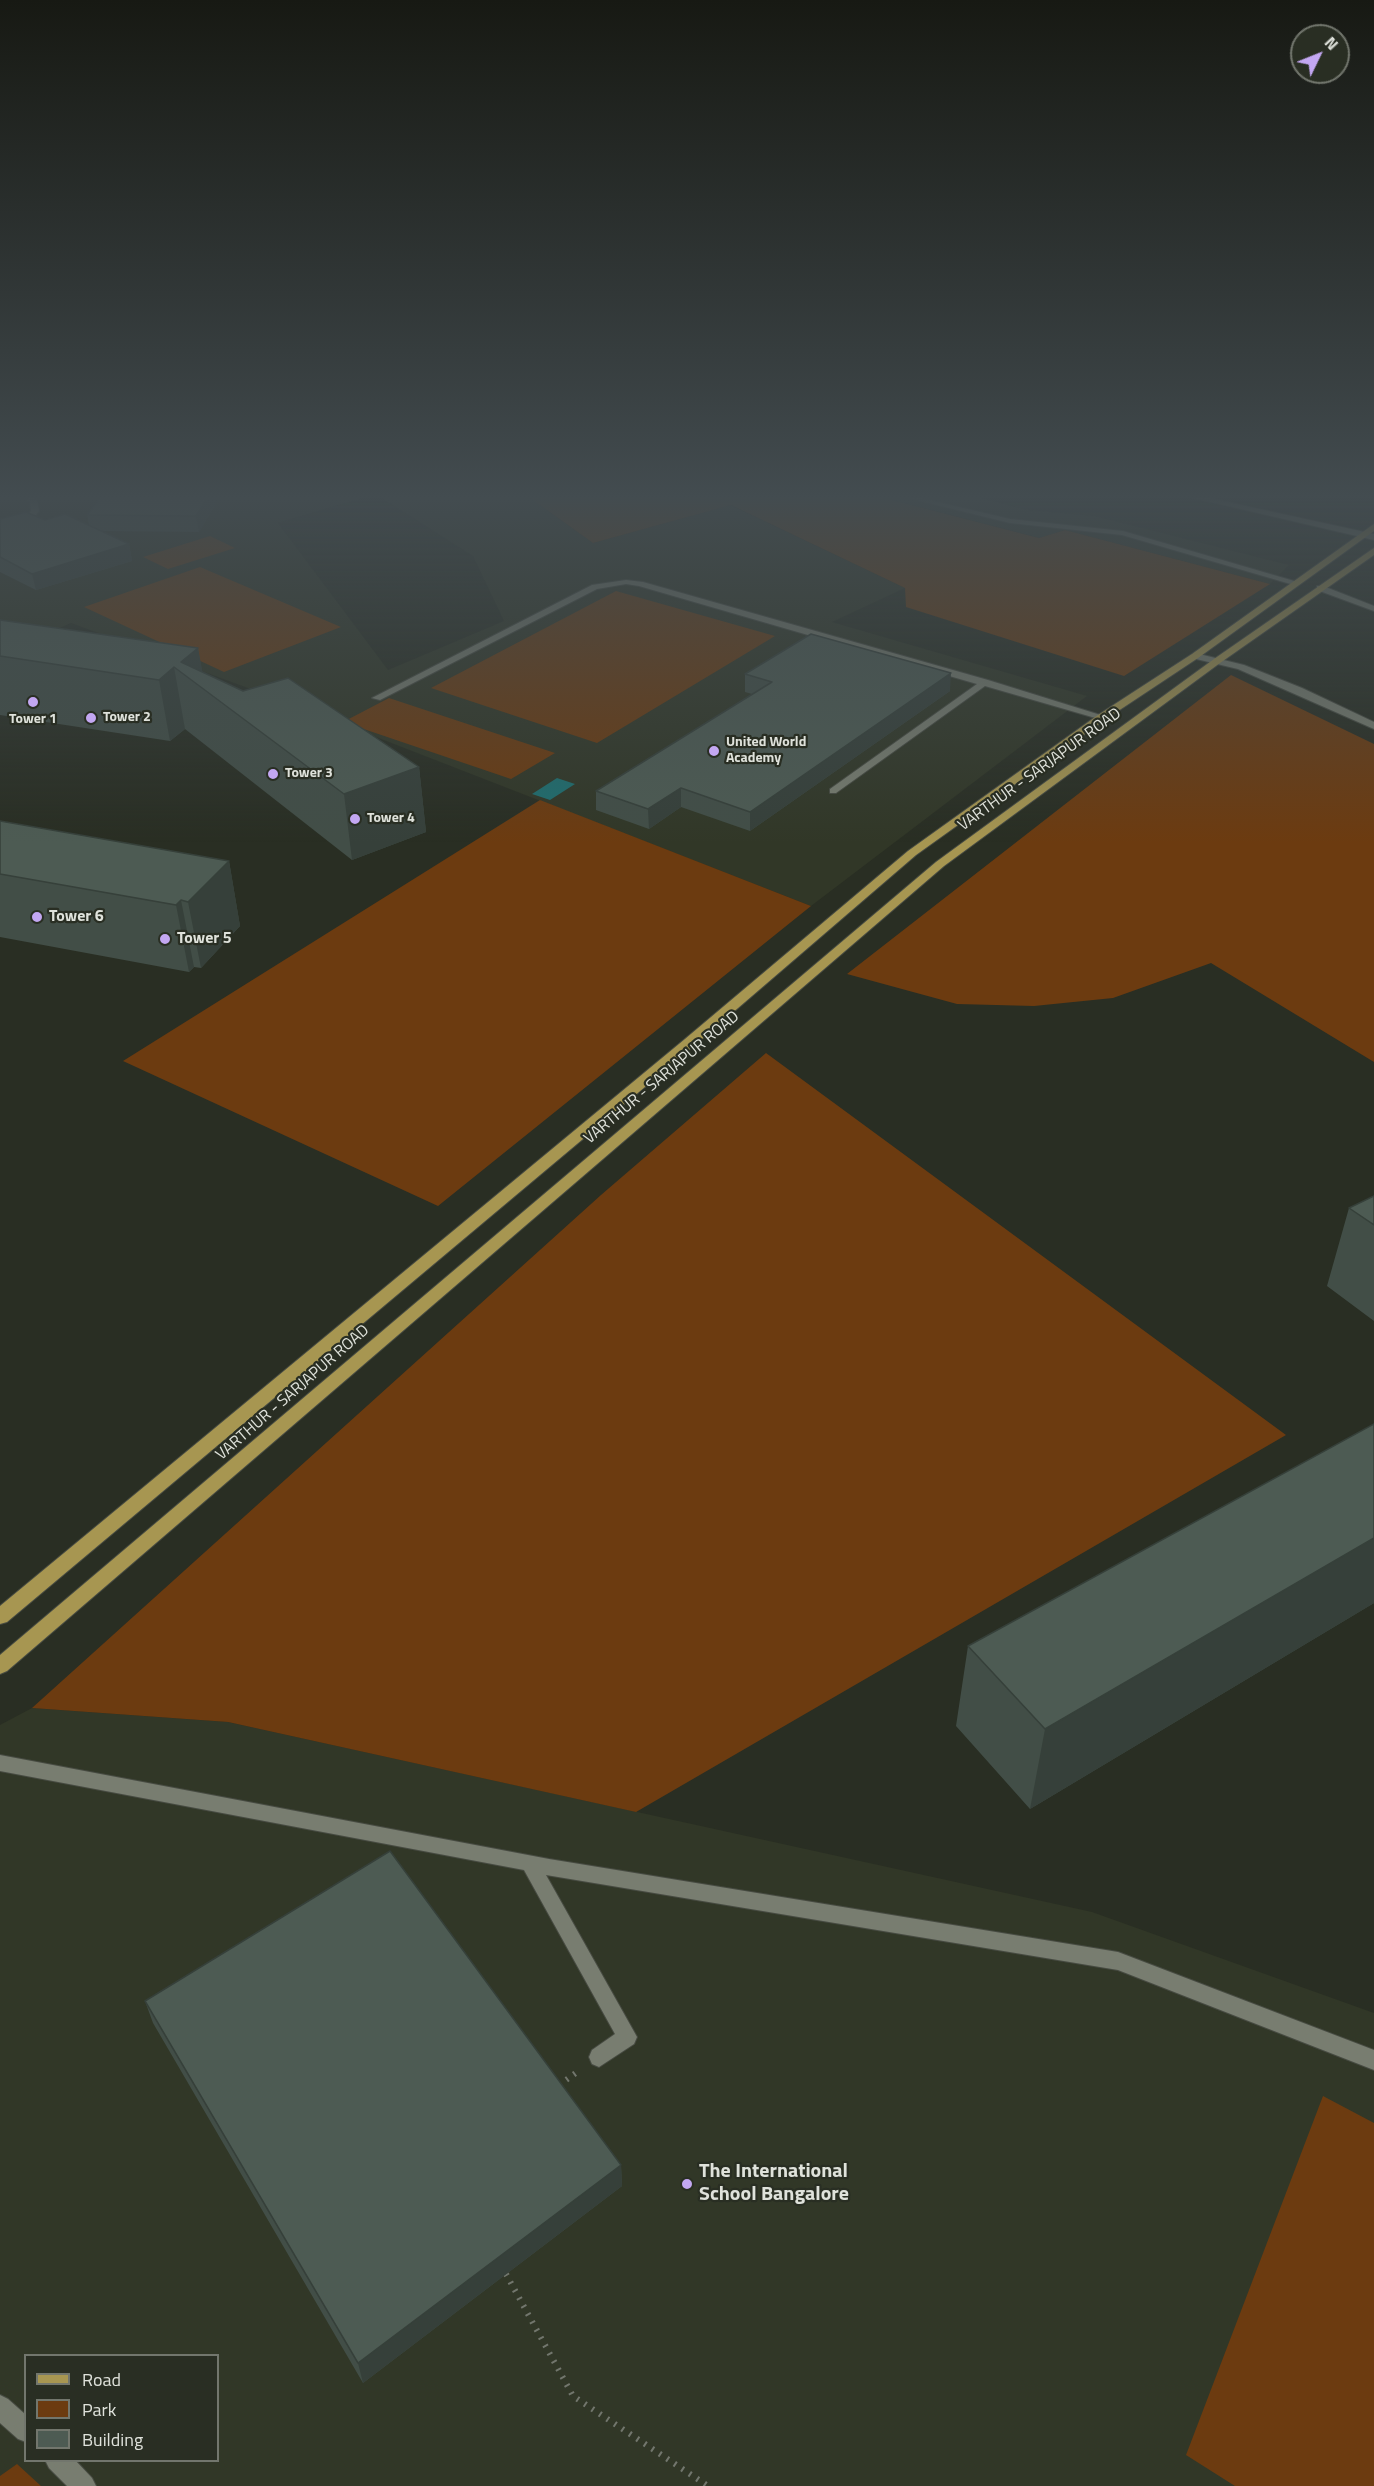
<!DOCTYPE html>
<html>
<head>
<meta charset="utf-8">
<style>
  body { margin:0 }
  #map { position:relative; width:1374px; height:2486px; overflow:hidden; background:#292e23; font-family:"Titillium Web",sans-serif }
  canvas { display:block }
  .legend { position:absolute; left:24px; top:2354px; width:195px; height:108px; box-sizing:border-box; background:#292e23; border:2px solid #72766d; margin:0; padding:8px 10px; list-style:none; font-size:18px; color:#dfe2db }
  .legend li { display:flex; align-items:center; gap:12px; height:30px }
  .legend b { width:30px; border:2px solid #72766d }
  .north { position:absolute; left:1290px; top:24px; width:60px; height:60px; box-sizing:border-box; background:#292e23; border:2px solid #72766d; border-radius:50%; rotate:47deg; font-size:16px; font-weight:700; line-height:24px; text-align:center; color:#dfe2db }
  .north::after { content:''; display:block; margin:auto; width:21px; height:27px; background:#c3a7f2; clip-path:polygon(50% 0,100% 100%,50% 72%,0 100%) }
</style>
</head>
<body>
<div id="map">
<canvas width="1374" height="2486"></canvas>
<ul class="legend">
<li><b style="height:8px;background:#a79651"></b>Road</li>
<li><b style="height:16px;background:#6c3b10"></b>Park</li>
<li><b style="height:16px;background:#4d5b53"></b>Building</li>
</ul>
<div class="north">N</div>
</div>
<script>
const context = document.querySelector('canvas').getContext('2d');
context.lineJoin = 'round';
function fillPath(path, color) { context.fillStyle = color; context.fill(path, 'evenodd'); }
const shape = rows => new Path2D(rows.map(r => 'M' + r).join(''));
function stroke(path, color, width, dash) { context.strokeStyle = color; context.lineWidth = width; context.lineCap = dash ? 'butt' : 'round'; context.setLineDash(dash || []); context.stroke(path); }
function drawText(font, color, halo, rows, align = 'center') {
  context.font = font + ' "Titillium Web",sans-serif'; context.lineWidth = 4.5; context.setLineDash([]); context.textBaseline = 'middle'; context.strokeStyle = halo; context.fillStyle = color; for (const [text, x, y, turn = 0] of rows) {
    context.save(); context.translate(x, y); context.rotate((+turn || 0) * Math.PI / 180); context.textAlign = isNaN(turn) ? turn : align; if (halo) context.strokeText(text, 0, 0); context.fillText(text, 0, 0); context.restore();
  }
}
fillPath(shape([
  [0,495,372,495,278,523,388,670,504,621,473,556,377,495,526,495,593,543,730,505,905,588,832,622,1087,696,811,906,286,702,71,623,0,654],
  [873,495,968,495,1028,510,1095,516,1289,565,1270,584,1065,530,1040,538],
  [32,1708,228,1722,1092,1912,1374,2013,1374,2486,0,2486,0,1725],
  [26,2356,218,2356,218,2460,26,2460]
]), '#313727');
fillPath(shape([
  [526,495,873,495,1039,538,1065,530,1270,584,1124,676,906,607,905,588,731,505,593,543],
  [210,536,235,548,168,569,143,557],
  [200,567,341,627,224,672,84,607],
  [616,591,775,636,597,743,431,688],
  [1231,675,1374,744,1374,1062,1211,963,1113,998,1034,1006,957,1004,847,974],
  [389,698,555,753,511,779,343,722],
  [540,800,811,906,438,1206,123,1061],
  [766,1053,1286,1435,636,1812,228,1722,32,1708,601,1195],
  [1323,2096,1374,2123,1374,2486,1235,2486,1186,2455],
  [17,2464,41,2486,0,2486,0,2476]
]), '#6c3b10');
fillPath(shape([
  [557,778,575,784,550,800,532,794]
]), '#1f6e6f');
const service = shape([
  [21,495,30,495,37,499,39,511,29,524,0,536,0,531,23,520,31,511,30,502,21,495],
  [896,495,908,495,1010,519,1123,531,1301,583,1294,585,1122,535,1010,523,896,495],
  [626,580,643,582,988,680,1107,717,1099,719,985,686,836,793,830,793,830,789,977,684,639,586,626,584,597,589,380,700,372,698,592,585,626,580],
  [1317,586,1323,586,1374,606,1374,611,1317,590,1317,586],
  [0,1755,549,1859,1118,1952,1374,2050,1374,2070,1118,1970,546,1875,637,2037,634,2044,599,2067,592,2064,589,2057,592,2050,615,2034,524,1870,0,1771,0,1755],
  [0,2395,8,2399,26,2415,26,2442,18,2439,0,2423,0,2395],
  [45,2460,75,2460,92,2478,96,2486,67,2486,49,2468,45,2460]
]);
const minor = shape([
  [1181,495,1195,495,1374,534,1374,540,1181,495]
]);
const tertiary = shape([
  [1195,653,1244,665,1302,688,1374,722,1374,729,1238,669,1192,658,1190,656,1195,653]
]);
const primary = shape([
  [1374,524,1374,531,1198,658,1106,719,916,855,695,1045,7,1622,0,1624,0,1606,685,1039,908,851,1098,715,1192,654,1374,524],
  [1374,548,1374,555,1220,663,944,866,7,1671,0,1674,0,1655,936,862,1214,659,1374,548]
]);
stroke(service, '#474b42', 2);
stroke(minor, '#474b42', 2);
stroke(tertiary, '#474b42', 2);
stroke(primary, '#474b42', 2);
stroke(shape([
  [559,2085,580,2070],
  [506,2274,573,2396,708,2486]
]), '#72766d', 6, [2, 7]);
fillPath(service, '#787d70');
fillPath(minor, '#787d70');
fillPath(tertiary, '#787d70');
fillPath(primary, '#a79651');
fillPath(shape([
  [102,495,221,495,199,532,101,531,129,544,132,561,36,590,0,572,0,519,45,520,89,525,87,515],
  [0,620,198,648,202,672,243,691,419,767,426,832,352,860,185,729,170,741,0,715],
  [745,674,950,691,750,831,681,807,649,829,596,810,596,791,752,694,745,692],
  [0,821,229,861,240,926,201,968,194,967,189,972,0,937],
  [1374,1196,1374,1321,1327,1286,1349,1208],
  [1374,1424,1374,1603,1030,1809,956,1726,968,1646],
  [145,2001,621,2165,622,2186,363,2383,153,2023]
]), '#424e47');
fillPath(shape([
  [209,495,221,495,199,532,196,516],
  [129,544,132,561,36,590,32,574],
  [198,648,206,691,181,662],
  [174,667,185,729,170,741,159,680],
  [951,673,950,691,750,831,750,812],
  [419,767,426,832,352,860,344,794],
  [681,788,681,807,649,829,648,809],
  [229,861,240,926,201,968,188,902],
  [181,900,194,967,189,972,176,905],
  [1374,1538,1374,1603,1030,1809,1045,1729],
  [621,2165,622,2186,363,2383,358,2363]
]), '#36403a');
const building = shape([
  [102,495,209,495,196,516,87,515,102,495],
  [26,512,45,520,65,514,129,544,32,574,0,557,0,519,26,512],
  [0,620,198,648,181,662,243,691,288,678,419,767,344,794,174,667,159,680,0,656,0,620],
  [811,634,951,673,750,812,681,788,648,809,596,791,772,682,745,674,811,634],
  [0,821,229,861,188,902,181,900,176,905,0,874,0,821],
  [1374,1196,1374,1225,1349,1208,1374,1196],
  [1374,1424,1374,1538,1045,1729,968,1646,1374,1424],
  [390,1851,621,2165,358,2363,145,2001,390,1851]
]);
fillPath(building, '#4d5b53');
stroke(building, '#36403a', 1.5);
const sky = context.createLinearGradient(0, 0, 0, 843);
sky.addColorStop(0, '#171913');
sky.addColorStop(0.59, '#434c50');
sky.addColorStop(1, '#434c5000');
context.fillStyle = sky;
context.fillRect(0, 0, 1374, 843);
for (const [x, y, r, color] of [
  [33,702,6,"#c3a7f2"],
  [91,718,6,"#c3a7f2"],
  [714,751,6,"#c3a7f2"],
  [273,774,6,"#c3a7f2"],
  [355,819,6,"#c3a7f2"],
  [37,917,6,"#c3a7f2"],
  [165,939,6,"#c3a7f2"],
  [687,2184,6,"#c3a7f2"]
]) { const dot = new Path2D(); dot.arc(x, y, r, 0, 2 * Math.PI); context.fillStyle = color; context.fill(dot); stroke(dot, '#292e23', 2); }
drawText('bold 14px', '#dfe2db', '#292e23', [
  ["Tower 2",103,718],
  ["Tower 1",33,720,"center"],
  ["United World",726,743],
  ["Academy",726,759],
  ["Tower 3",285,774],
  ["Tower 4",367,819]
], 'left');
drawText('16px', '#dfe2db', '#292e23', [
  ["VARTHUR - SARJAPUR ROAD",1040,770,-36],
  ["VARTHUR - SARJAPUR ROAD",662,1078,-40],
  ["VARTHUR - SARJAPUR ROAD",293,1393,-41]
]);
drawText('bold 16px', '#dfe2db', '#292e23', [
  ["Tower 6",49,917],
  ["Tower 5",177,939]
], 'left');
drawText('bold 20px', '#dfe2db', '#292e23', [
  ["The International",699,2172],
  ["School Bangalore",699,2195]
], 'left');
</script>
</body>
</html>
